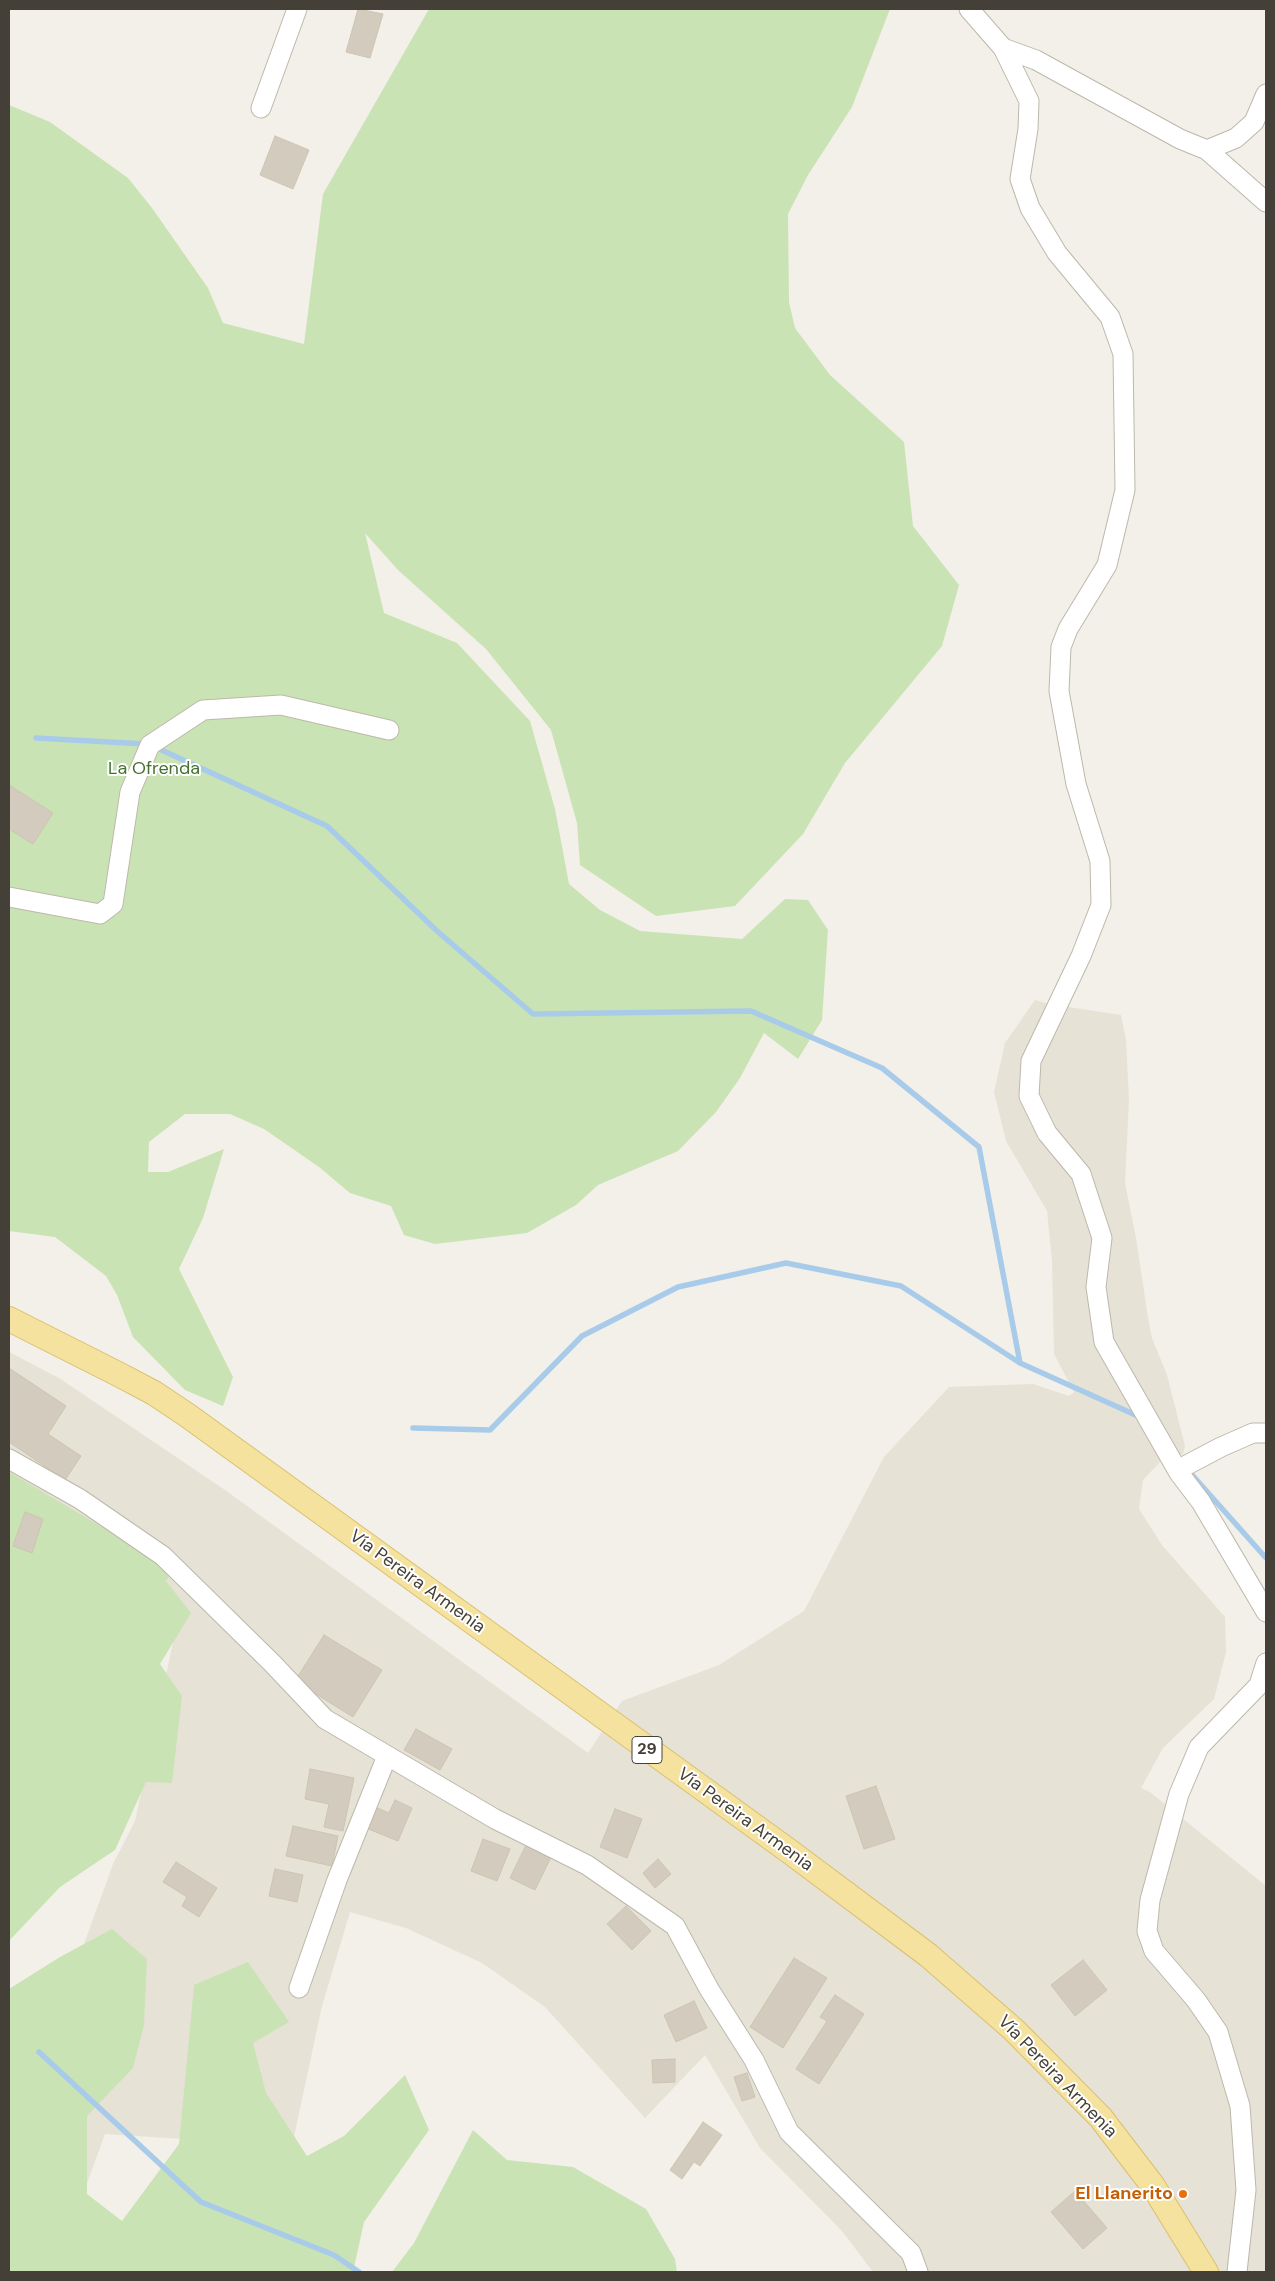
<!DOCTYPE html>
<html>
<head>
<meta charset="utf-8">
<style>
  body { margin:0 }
  #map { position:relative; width:1275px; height:2281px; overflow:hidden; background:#f2f0e8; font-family:"DM Sans",sans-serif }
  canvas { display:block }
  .frame { position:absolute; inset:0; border:10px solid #454037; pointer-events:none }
</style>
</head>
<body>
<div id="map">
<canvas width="1275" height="2281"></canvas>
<div class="frame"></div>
</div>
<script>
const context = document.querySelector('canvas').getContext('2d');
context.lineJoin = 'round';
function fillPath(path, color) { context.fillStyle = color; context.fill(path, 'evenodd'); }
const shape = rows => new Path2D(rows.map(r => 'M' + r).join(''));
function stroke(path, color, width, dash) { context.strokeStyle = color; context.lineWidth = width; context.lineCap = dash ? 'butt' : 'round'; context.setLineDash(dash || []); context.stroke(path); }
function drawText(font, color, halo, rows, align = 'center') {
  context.font = font + ' "DM Sans",sans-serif'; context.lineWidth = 4; context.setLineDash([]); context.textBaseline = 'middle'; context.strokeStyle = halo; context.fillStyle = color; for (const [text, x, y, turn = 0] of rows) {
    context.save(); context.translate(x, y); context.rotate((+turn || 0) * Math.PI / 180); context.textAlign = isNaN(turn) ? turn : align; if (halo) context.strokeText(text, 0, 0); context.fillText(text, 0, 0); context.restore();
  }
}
fillPath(shape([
  [1035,1000,1049,1004,1121,1015,1126,1040,1129,1100,1125,1183,1136,1238,1148,1318,1152,1338,1167,1375,1185,1446,1183,1454,1162,1460,1143,1480,1139,1509,1162,1545,1225,1617,1226,1652,1214,1699,1163,1748,1141,1788,1150,1792,1266,1886,1266,2272,873,2272,842,2231,760,2148,705,2055,645,2118,545,2007,482,1963,406,1928,350,1912,322,2006,292,2146,105,2134,83,2194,42,2040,84,1944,113,1864,135,1821,173,1642,9,1491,9,1352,59,1378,225,1490,588,1753,622,1701,719,1665,804,1611,884,1457,949,1387,1033,1384,1069,1396,1074,1392,1054,1354,1052,1261,1047,1211,1006,1141,994,1092,1005,1043]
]), '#e6e2d6');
fillPath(shape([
  [429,9,890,9,852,107,808,175,788,214,789,302,795,328,830,375,904,442,913,526,959,585,942,646,845,763,803,834,735,906,656,916,580,865,577,823,551,730,486,649,398,570,365,533,384,613,457,643,530,721,555,809,569,884,600,910,640,931,742,939,785,899,808,900,828,930,822,1020,798,1059,764,1033,740,1078,716,1112,678,1151,598,1185,576,1205,527,1233,435,1244,404,1235,391,1206,350,1193,319,1167,264,1129,230,1114,185,1114,149,1142,148,1172,168,1172,224,1149,203,1218,179,1269,233,1377,223,1406,185,1390,133,1337,117,1295,106,1276,55,1237,9,1231,9,105,50,122,128,178,152,208,208,288,223,323,304,344,323,194],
  [9,1472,173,1569,166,1581,191,1613,160,1664,182,1696,172,1783,146,1782,115,1850,60,1887,9,1941],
  [112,1929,147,1959,144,2025,133,2068,87,2116,87,2194,122,2221,179,2144,194,1985,248,1962,289,2022,253,2043,266,2093,307,2156,344,2136,405,2075,429,2130,364,2222,353,2272,9,2272,9,1989,60,1957],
  [473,2130,507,2160,573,2167,646,2209,675,2259,677,2272,392,2272,414,2243]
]), '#cae3b4');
stroke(shape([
  [36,738,146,744],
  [155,747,327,826,437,931,533,1014,751,1011,882,1068,979,1147,1020,1363],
  [413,1428,490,1430,582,1336,678,1287,786,1263,901,1286,1020,1363,1140,1417],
  [1186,1468,1266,1558],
  [39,2052,201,2202,334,2255,359,2272]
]), '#a9cbea', 5.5);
const building = shape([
  [358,9,383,14,370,58,346,52,358,9],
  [275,136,309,150,293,189,260,175,275,136],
  [9,785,53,813,33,844,9,829,9,785],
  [9,1368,66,1406,48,1434,81,1456,65,1480,9,1442,9,1368],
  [25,1512,43,1519,32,1553,13,1546,25,1512],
  [324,1635,382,1670,353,1717,295,1681,324,1635],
  [416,1729,452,1749,440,1770,404,1750,416,1729],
  [310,1769,354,1778,343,1831,324,1827,329,1804,305,1799,310,1769],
  [876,1786,895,1839,864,1849,846,1796,876,1786],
  [395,1800,412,1808,398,1841,366,1828,375,1807,389,1813,395,1800],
  [615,1809,642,1819,627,1858,600,1847,615,1809],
  [293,1826,338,1836,332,1866,286,1856,293,1826],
  [483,1839,510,1849,497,1881,471,1871,483,1839],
  [526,1845,551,1857,535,1890,510,1878,526,1845],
  [658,1859,671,1874,655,1888,643,1873,658,1859],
  [176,1862,217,1888,199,1917,182,1906,187,1897,163,1882,176,1862],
  [275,1869,303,1875,297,1902,269,1896,275,1869],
  [626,1906,651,1931,632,1950,607,1924,626,1906],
  [794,1958,827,1978,783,2048,750,2027,794,1958],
  [1083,1960,1107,1990,1075,2016,1051,1985,1083,1960],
  [835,1995,864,2014,819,2084,796,2069,827,2021,820,2017,835,1995],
  [694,2001,707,2028,676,2042,664,2015,694,2001],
  [675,2059,675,2082,653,2083,652,2060,675,2059],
  [747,2073,755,2097,742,2101,734,2077,747,2073],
  [703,2122,722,2135,700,2166,694,2162,682,2179,670,2170,703,2122],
  [1075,2191,1107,2228,1083,2249,1051,2212,1075,2191]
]);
fillPath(building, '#d3ccbe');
stroke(building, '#cdc4b2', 1);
const minor = shape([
  [969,9,1003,48,1029,101,1028,129,1020,179,1030,208,1057,253,1110,317,1123,354,1125,490,1107,565,1068,629,1061,647,1059,691,1076,784,1100,861,1101,905,1081,956,1031,1061,1029,1096,1047,1133,1081,1174,1102,1238,1096,1287,1104,1342,1179,1473,1201,1502,1266,1612],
  [1003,48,1036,60,1180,139,1207,150,1236,138,1254,122,1266,94],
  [261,108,297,9],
  [1207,150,1266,202],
  [9,897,100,914,113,904,130,792,150,745,203,710,281,705,389,730],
  [9,1459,80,1499,163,1556,272,1663,325,1719,495,1819,587,1865,675,1926,709,1989,754,2060,789,2132,911,2253,918,2272],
  [1179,1473,1185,1466,1221,1447,1253,1433,1266,1433],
  [299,1988,337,1880,387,1756],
  [1237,2272,1246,2190,1240,2106,1218,2032,1196,2000,1154,1951,1147,1931,1150,1900,1179,1794,1199,1747,1259,1685,1266,1663]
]);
const major = shape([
  [9,1319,120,1375,154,1393,187,1415,789,1851,928,1955,1014,2030,1101,2118,1153,2186,1206,2272]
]);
stroke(minor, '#bdb8ab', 21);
stroke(major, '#d9c06f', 26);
stroke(minor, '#fff', 19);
stroke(major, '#f5e29e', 24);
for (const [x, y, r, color] of [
  [1183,2194,5,"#e8710a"]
]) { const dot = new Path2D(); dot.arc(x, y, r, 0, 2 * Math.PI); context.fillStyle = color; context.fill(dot); stroke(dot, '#fff', 2); }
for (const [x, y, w] of [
  [647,1750,30]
]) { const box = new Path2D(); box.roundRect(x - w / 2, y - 13.5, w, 27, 4); context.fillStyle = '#fff'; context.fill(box); stroke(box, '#454037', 1); }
drawText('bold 16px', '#454037', null, [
  ["29",647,1750]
]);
drawText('18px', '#44712f', '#fff', [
  ["La Ofrenda",154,769]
]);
drawText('18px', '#454037', '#fff', [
  ["Vía Pereira Armenia",417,1582,36],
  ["Vía Pereira Armenia",745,1820,36],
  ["Vía Pereira Armenia",1057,2077,46]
]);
drawText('bold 18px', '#c56008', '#fff', [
  ["El Llanerito",1173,2194]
], 'right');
</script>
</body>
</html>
